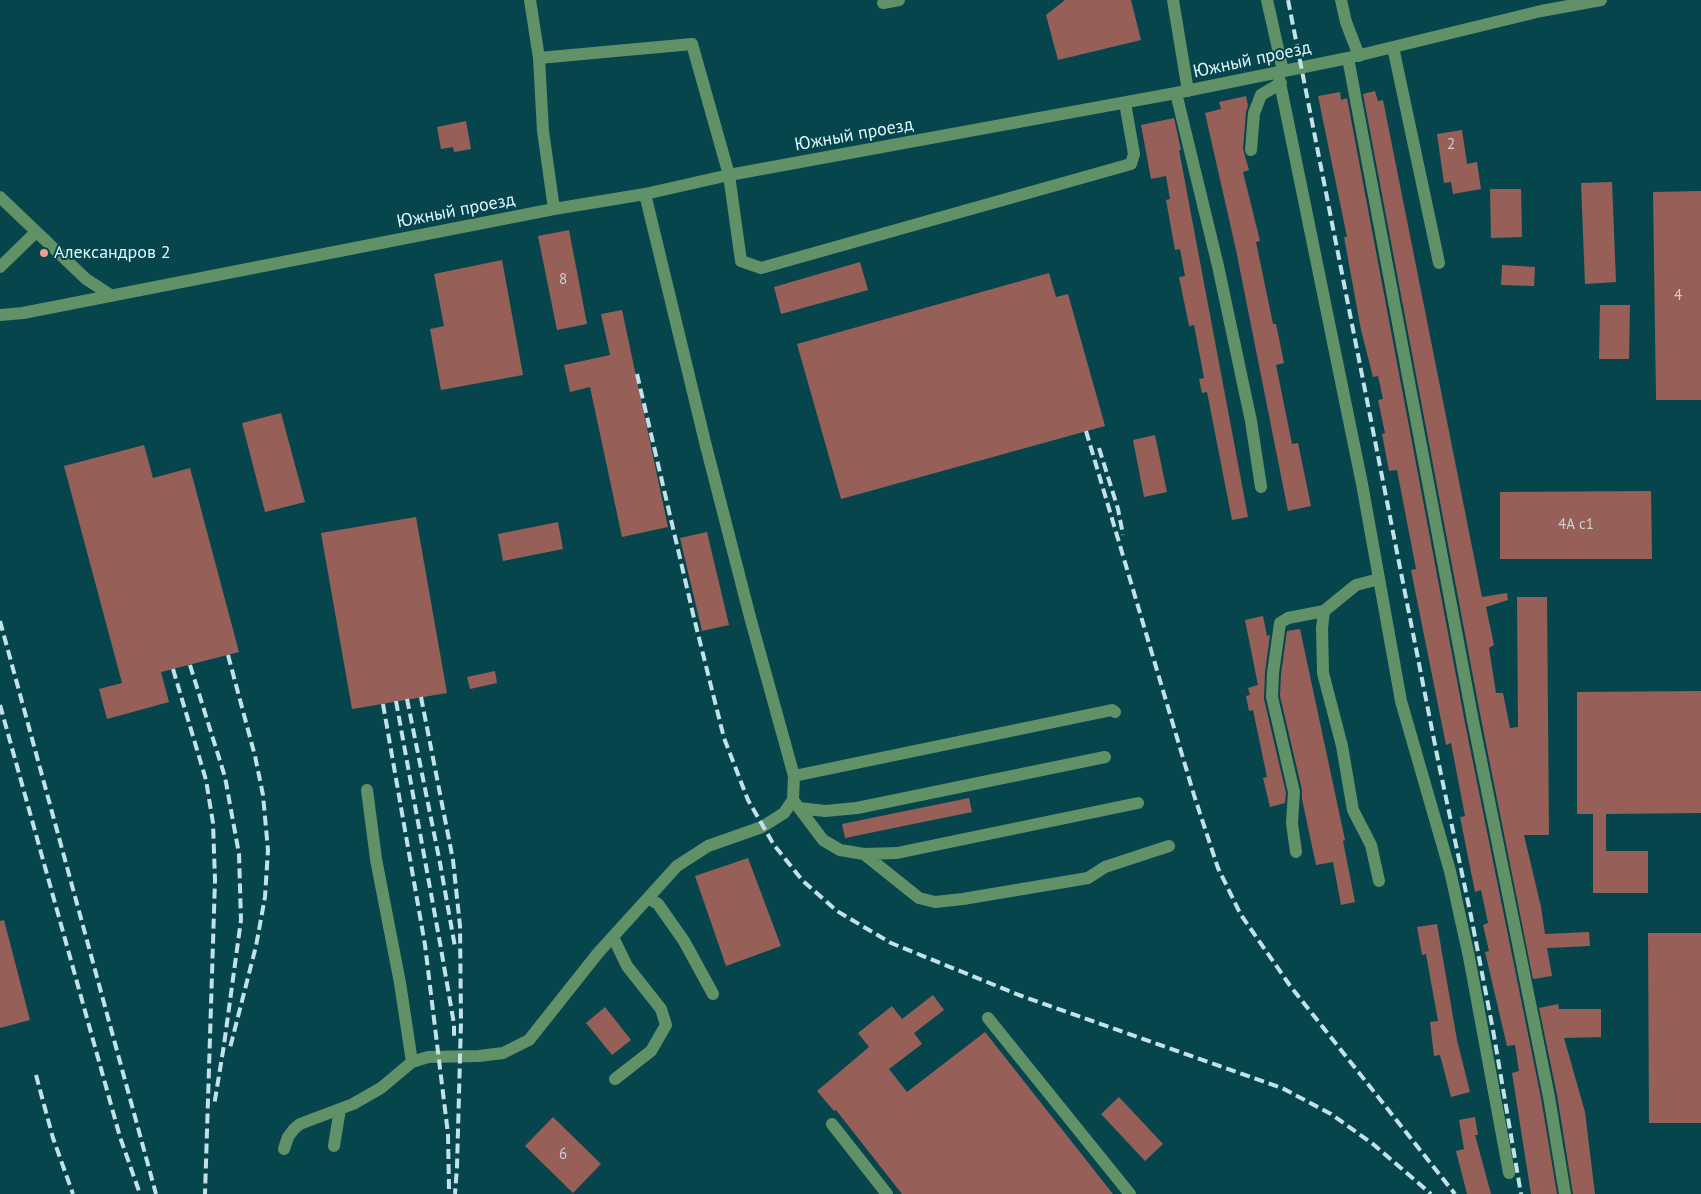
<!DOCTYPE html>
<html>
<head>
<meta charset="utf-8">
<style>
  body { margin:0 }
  canvas { display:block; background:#07454d }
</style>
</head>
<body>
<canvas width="1701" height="1194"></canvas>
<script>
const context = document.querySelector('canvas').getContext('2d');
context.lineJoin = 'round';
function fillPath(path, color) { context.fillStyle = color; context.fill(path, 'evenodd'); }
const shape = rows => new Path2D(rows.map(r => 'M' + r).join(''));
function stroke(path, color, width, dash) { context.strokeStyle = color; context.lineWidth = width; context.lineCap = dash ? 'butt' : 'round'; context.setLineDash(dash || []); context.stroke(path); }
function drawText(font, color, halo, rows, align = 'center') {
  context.font = font + ' "PT Sans",sans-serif'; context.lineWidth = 4; context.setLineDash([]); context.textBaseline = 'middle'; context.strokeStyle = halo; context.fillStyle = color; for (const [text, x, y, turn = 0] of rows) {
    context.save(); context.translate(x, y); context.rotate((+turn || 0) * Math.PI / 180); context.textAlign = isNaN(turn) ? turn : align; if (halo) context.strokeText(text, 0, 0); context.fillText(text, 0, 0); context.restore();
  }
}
fillPath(shape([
  [1065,0,1131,0,1141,40,1058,60,1046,15],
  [1375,91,1378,101,1383,100,1482,597,1507,593,1508,600,1486,607,1494,645,1489,648,1496,693,1503,693,1510,728,1518,727,1517,597,1547,597,1549,835,1524,835,1541,907,1545,934,1589,932,1590,946,1547,948,1552,976,1533,979,1481,719,1363,94],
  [1340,92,1341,100,1347,98,1465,723,1541,1098,1557,1194,1531,1194,1512,1073,1519,1071,1515,1045,1507,1046,1485,952,1489,951,1483,925,1488,923,1481,890,1475,892,1460,817,1465,816,1451,743,1446,745,1411,570,1416,569,1397,470,1389,471,1382,434,1385,433,1378,400,1383,399,1378,376,1373,377,1361,330,1344,237,1347,237,1318,96],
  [1246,96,1248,106,1246,112,1243,149,1249,170,1243,172,1260,241,1256,242,1273,324,1276,324,1284,363,1276,365,1292,444,1298,443,1311,506,1288,511,1236,250,1205,113,1221,109,1219,102],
  [1174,118,1181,150,1179,150,1248,517,1232,520,1207,392,1202,393,1199,379,1204,378,1194,325,1189,326,1179,277,1185,276,1180,249,1175,250,1166,200,1170,199,1166,176,1151,179,1141,125],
  [466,121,471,149,454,152,453,147,441,149,437,127],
  [1462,130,1467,164,1477,162,1481,189,1453,194,1451,182,1444,183,1437,134],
  [1612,182,1616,282,1585,284,1581,183],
  [1490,189,1521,189,1522,237,1491,238],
  [1701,191,1701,400,1656,400,1653,192],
  [569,230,587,324,557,330,538,236],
  [502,260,523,375,441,390,430,329,444,326,434,274],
  [860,262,868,290,781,314,774,287],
  [1502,265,1535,267,1534,286,1501,285],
  [1049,273,1056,297,1068,294,1105,426,841,499,797,344],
  [1600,305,1630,305,1629,359,1599,359],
  [622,310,668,527,622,537,590,387,570,392,564,365,610,355,601,314],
  [281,413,305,502,265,512,242,423],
  [1155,435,1167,492,1144,497,1133,440],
  [144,445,153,478,190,468,239,652,161,672,169,702,107,719,99,689,122,683,64,466],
  [1651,491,1652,559,1500,559,1500,492],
  [416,517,447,693,352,709,321,533],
  [558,522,563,549,503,561,498,534],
  [707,532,729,625,702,631,680,538],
  [1263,616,1267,636,1270,635,1265,672,1264,699,1286,793,1285,803,1270,807,1263,778,1267,777,1253,710,1249,711,1246,696,1250,695,1248,688,1258,685,1245,620],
  [1300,629,1345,840,1343,841,1355,902,1341,905,1333,862,1316,865,1302,799,1302,790,1280,696,1281,674,1287,631],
  [495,671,497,683,470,689,467,677],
  [1701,691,1701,813,1606,814,1606,851,1648,851,1648,893,1593,893,1593,814,1577,814,1577,692],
  [969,798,972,812,845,838,842,824],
  [748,858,781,946,726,966,695,876],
  [4,920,30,1020,0,1028,0,921],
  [1437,924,1457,1040,1470,1092,1451,1097,1440,1055,1434,1056,1430,1022,1438,1021,1426,954,1422,955,1417,927],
  [1648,933,1701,933,1701,1123,1649,1123],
  [933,995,944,1010,914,1033,922,1044,889,1069,907,1092,985,1032,1113,1194,902,1194,836,1110,834,1111,817,1091,869,1047,858,1033,892,1006,902,1019],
  [1558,1004,1559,1009,1601,1009,1601,1037,1564,1038,1585,1112,1595,1194,1573,1194,1557,1095,1539,1008],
  [605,1007,631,1040,612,1055,586,1023],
  [1119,1097,1163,1144,1145,1161,1101,1114],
  [553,1117,601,1164,573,1193,525,1146],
  [1475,1117,1478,1135,1475,1135,1491,1194,1467,1194,1456,1151,1464,1149,1459,1120]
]), '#965f58');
stroke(shape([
  [530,0,539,58,543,131,554,209],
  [1173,0,1188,91],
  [1267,0,1283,71],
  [1341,0,1346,22,1359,56],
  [883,3,899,0],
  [1393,47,1439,263],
  [539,58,692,44,729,175,741,261,761,268,1131,164,1134,154,1125,103],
  [1348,58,1473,721,1549,1097,1565,1194],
  [1278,73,1362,484,1401,701,1450,871,1469,957,1509,1173],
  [1176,93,1218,266,1251,421,1261,487],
  [1251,150,1254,113,1261,95,1281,83],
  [0,197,86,279,112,296],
  [0,267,36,232],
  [0,315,23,313,554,209,645,194,729,175,1176,93,1348,58,1541,11,1601,0],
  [794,776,1112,710,1115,712],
  [367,790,376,859,400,983,412,1062],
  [793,800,823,840,840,850,864,854,897,853,1138,803],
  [799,808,825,811,857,808,1105,757],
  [1296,852,1292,823,1294,792,1272,697,1273,673,1280,623,1288,618,1324,611],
  [864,854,919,898,935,902,963,899,1088,878,1105,867,1169,846],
  [1379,881,1371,845,1353,810,1342,746,1323,673,1322,628,1324,611,1356,585,1379,579],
  [648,898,658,904,684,941,713,994],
  [613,937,627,966,661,1009,666,1025,651,1051,615,1079],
  [988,1018,1130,1194],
  [832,1124,887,1194],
  [334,1146,340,1109],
  [284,1149,288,1137,294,1129,300,1124,353,1104,381,1088,412,1062,428,1057,479,1056,503,1053,529,1040,598,953,677,866,708,846,762,827,784,813,793,800,794,776,750,617,706,446,645,194]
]), '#609167', 12);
stroke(shape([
  [1288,0,1438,760,1471,916,1493,1030,1521,1194],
  [637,374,694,618,724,738,748,800,774,845,803,881,837,911,891,943,1019,995,1282,1088,1331,1114,1373,1144,1431,1194],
  [1086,431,1194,795,1218,868,1241,915,1291,987,1455,1194],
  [1099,448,1118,509,1123,535],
  [0,621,156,1194],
  [228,655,255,756,263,795,268,850,265,897,256,946,230,1048],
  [190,665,225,777,239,854,241,920,224,1045,214,1106],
  [173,669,206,780,213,823,215,880,205,1194],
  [421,697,453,860,460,926,461,1021,457,1167,455,1194],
  [407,699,440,863,455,947],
  [396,701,440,943,454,1024,454,1036],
  [383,704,425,945,448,1134,449,1189],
  [0,705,120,1137,140,1194],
  [36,1075,53,1138,73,1194]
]), '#c3e2e7', 4, [10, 5]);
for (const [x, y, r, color] of [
  [44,253,5,"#f59c91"]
]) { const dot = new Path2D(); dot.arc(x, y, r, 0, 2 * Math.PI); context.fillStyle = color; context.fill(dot); stroke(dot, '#07454d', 2); }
drawText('15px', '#cbd2d4', null, [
  ["2",1451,145],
  ["8",563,280],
  ["4",1678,296],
  ["4А с1",1576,525],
  ["6",563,1155]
]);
drawText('18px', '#ddf8fd', '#07454d', [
  ["Южный проезд",1252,60,-12],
  ["Южный проезд",854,135,-10],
  ["Южный проезд",456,211,-11]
]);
drawText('18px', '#ddf8fd', '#07454d', [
  ["Александров 2",54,253]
], 'left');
</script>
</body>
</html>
